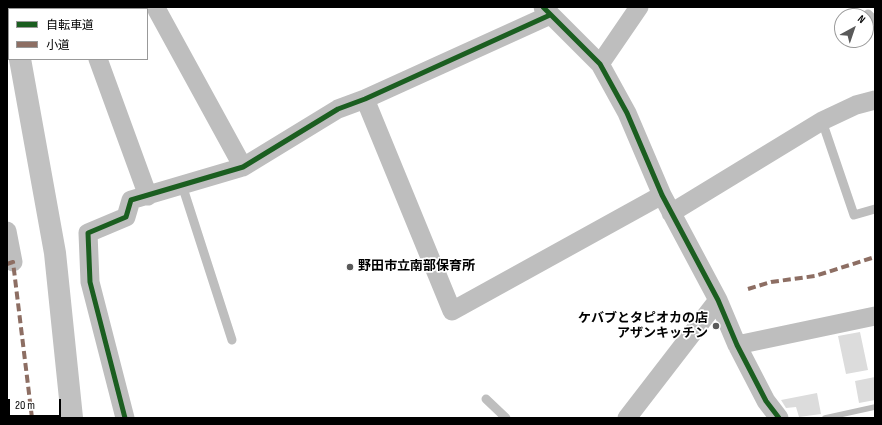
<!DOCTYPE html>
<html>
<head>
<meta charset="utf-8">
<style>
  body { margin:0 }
  #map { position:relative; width:882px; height:425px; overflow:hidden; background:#fff; font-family:"Sofia Sans Condensed","Noto Sans JP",sans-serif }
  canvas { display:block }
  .frame { position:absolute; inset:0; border:8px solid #000; pointer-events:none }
  .legend { position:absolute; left:8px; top:8px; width:140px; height:52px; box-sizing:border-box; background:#fff; border:1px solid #999; margin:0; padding:5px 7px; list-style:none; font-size:12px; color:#000 }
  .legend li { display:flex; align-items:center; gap:8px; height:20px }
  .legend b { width:20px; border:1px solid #999 }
  .north { position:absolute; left:834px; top:8px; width:40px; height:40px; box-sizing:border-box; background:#fff; border:1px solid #999; border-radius:50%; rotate:40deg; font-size:11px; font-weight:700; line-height:16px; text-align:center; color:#000 }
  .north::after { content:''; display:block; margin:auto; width:14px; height:18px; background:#595959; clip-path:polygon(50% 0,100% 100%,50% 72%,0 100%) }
  .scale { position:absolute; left:8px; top:399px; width:53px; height:18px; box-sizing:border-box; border:2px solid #000; border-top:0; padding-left:5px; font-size:12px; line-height:14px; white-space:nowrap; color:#000; -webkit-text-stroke:3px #fff; paint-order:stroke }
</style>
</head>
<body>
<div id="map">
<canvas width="882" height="425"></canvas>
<div class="frame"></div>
<ul class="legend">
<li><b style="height:5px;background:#1b5e20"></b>自転車道</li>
<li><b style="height:5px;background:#8d6e63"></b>小道</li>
</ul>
<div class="north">N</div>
<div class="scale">20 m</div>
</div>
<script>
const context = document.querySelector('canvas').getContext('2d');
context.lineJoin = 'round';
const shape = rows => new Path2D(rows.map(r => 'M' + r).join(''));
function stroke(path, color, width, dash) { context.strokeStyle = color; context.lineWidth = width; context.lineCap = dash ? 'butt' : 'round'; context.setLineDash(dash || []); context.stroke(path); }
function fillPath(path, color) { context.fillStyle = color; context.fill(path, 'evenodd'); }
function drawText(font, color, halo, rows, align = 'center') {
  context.font = font + ' "Sofia Sans Condensed","Noto Sans JP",sans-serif'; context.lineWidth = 3.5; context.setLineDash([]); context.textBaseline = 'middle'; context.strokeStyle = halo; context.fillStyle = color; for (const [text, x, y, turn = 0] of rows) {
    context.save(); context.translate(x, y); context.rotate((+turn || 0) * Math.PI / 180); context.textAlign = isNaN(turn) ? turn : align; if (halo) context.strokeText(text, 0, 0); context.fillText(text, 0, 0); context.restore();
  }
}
stroke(shape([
  [825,418,875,407]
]), '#bcbcbc', 5.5);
fillPath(shape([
  [860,332,868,370,846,374,838,336],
  [875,377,875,400,859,403,855,381],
  [817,393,821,414,799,417,796,407,786,408,781,400]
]), '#dcdcdc');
stroke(shape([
  [868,14,875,21],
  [822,121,854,215,875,209],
  [182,185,232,340],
  [486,399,506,418]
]), '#bebebe', 9);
stroke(shape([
  [86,7,87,9],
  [543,7,600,64,627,113,662,195,718,300,737,345,766,401,779,418],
  [157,10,243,167],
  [98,59,148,196],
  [600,64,639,7],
  [365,99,452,311,662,195],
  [671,213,822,121,856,105,875,100],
  [7,231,13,262],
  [737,345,875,316],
  [125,418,90,282,88,233,126,217,131,200,243,167,338,109,365,99,550,15],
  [627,418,718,300]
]), '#bebebe', 19);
stroke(shape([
  [9,7,10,9],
  [20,59,55,253,72,418]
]), '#c1c1c1', 22);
stroke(shape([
  [7,264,13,262,32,418],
  [748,289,771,282,815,276,875,257]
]), '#8d6e63', 4, [8, 4]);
stroke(shape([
  [543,7,600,64,627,113,662,195,718,300,737,345,766,401,779,418],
  [125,418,90,282,88,233,126,217,131,200,243,167,338,109,365,99,550,15]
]), '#1b5e20', 5);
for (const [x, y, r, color] of [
  [350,267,4,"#595959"],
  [716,326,4,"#595959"]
]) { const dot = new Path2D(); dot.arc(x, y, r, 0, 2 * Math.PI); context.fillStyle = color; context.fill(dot); stroke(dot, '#fff', 1.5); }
drawText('bold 13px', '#000', '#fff', [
  ["野田市立南部保育所",358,267],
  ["ケバブとタピオカの店",708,319,"right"],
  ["アザンキッチン",708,334,"right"]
], 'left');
</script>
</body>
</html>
